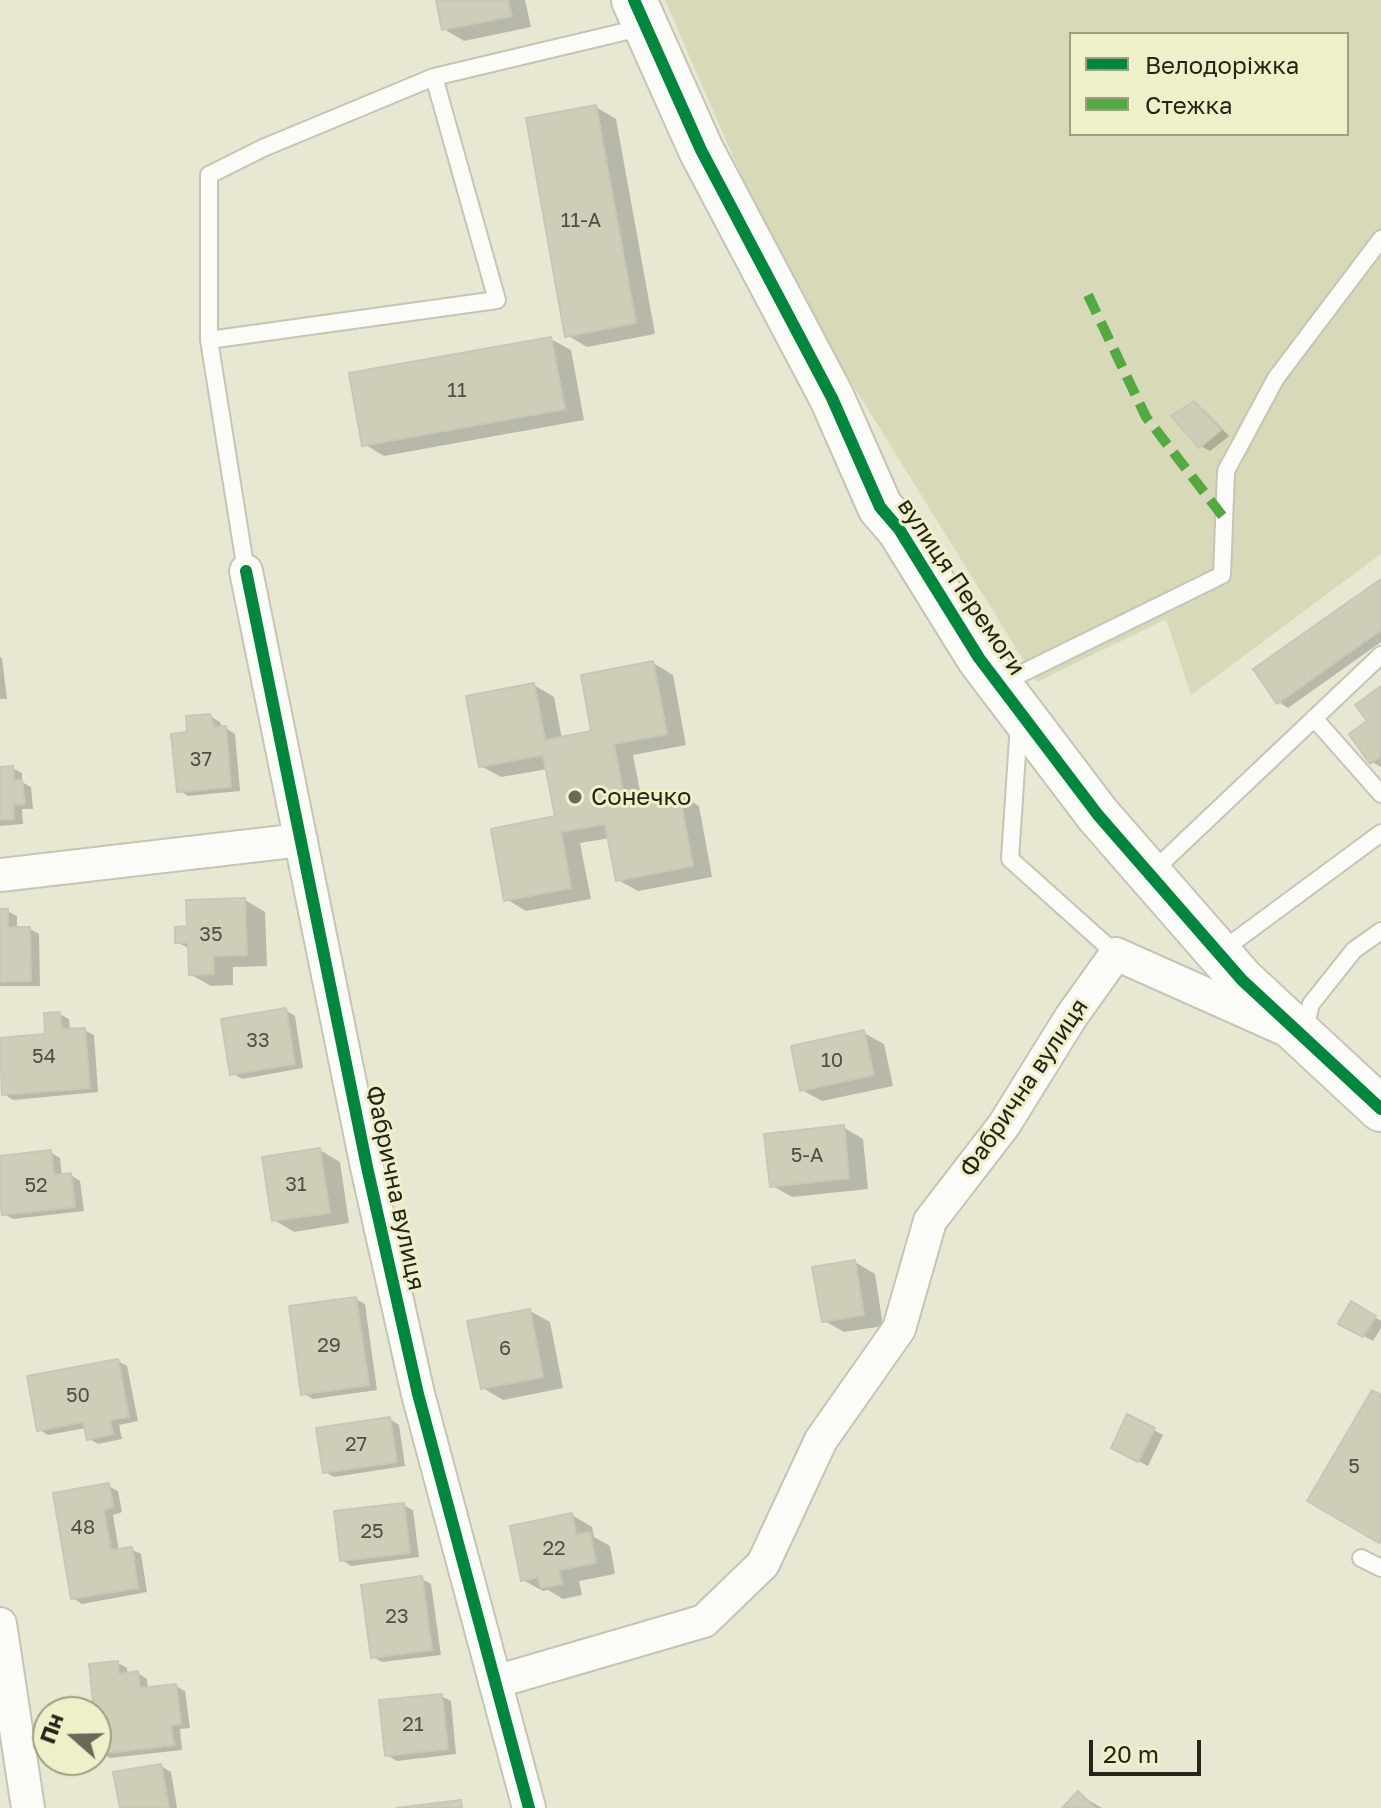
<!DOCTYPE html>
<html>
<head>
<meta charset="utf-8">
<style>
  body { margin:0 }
  #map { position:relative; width:1381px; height:1808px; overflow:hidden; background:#e7e7d2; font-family:"Golos Text",sans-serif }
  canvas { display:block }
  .legend { position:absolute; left:1069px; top:32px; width:280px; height:104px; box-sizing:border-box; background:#efefca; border:2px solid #9e9e82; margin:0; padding:10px 14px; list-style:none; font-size:24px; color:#252517 }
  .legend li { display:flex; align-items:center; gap:16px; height:40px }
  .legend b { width:40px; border:2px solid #9e9e82 }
  .north { position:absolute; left:32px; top:1696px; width:80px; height:80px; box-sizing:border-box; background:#efefca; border:2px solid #9e9e82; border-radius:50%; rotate:290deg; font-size:22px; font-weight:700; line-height:32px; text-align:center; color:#252517 }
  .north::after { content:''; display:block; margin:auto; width:28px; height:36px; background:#696958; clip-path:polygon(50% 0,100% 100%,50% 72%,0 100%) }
  .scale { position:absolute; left:1089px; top:1740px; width:112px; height:36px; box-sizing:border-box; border:4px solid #252517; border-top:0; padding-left:10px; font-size:24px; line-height:28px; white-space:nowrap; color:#252517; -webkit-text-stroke:6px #efefca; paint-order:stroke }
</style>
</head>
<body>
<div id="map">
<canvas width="1381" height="1808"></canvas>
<ul class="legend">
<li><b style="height:10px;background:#00873e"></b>Велодоріжка</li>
<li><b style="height:10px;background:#53aa42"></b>Стежка</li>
</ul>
<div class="north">Пн</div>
<div class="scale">20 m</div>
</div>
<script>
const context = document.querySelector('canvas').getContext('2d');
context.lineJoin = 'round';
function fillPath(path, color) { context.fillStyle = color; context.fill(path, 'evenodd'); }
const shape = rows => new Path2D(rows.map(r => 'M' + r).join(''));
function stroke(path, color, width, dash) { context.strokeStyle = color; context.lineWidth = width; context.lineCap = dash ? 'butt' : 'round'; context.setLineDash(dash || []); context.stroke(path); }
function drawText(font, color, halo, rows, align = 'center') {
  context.font = font + ' "Golos Text",sans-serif'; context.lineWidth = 6; context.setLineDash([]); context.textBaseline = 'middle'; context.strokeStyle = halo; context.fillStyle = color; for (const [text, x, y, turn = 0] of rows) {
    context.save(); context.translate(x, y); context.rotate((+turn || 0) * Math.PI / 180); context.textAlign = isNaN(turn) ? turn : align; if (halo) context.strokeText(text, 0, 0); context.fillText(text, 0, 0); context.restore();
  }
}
fillPath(shape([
  [665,0,1381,0,1381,554,1191,695,1166,619,1037,682,840,364,768,237],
  [1071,34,1347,34,1347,134,1071,134]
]), '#d8d9b9');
fillPath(shape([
  [438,0,525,0,531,27,464,41,444,29],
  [596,107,616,119,655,334,587,347,567,335],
  [551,339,571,350,584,420,384,456,364,444],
  [1194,404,1203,409,1229,436,1210,451,1201,446],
  [1381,581,1381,642,1288,708,1279,702],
  [0,657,2,658,7,699,0,699],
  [653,663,673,675,686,745,633,755,642,801,679,794,699,806,712,877,638,891,618,880,610,838,580,843,591,899,526,911,506,899,557,818,548,769,501,777,481,766,534,685,554,697,562,739,594,733],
  [1381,689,1381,767,1372,762,1370,721],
  [210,716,220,722,222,728,226,728,235,734,240,791,188,796,179,790,189,734],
  [12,768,22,773,22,782,31,787,33,809,22,809,23,824,0,826,0,769],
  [245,900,265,912,267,966,233,967,233,985,211,986,190,974,190,949,177,942,189,928],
  [0,911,7,911,17,916,17,929,30,929,39,934,40,986,0,986],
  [285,1010,295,1016,303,1068,242,1079,232,1073],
  [60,1014,69,1019,70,1031,84,1030,94,1035,98,1092,13,1100,4,1094,0,1040,48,1036],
  [864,1033,884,1044,893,1086,822,1101,802,1090],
  [843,1127,863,1139,868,1189,792,1197,771,1185],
  [320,1150,340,1162,349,1223,294,1232,274,1220],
  [50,1152,60,1158,62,1176,71,1175,80,1181,84,1211,13,1219,4,1214,0,1180,0,1158],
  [855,1262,875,1274,883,1326,844,1332,823,1320],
  [356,1299,365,1304,377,1390,313,1399,303,1393],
  [1351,1303,1381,1321,1381,1328,1373,1341,1341,1323],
  [530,1311,550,1322,563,1388,503,1400,483,1388],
  [118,1361,127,1366,138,1421,119,1425,122,1439,98,1444,88,1438,86,1428,48,1435,38,1429],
  [390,1419,399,1425,405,1466,334,1477,325,1472],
  [1154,1430,1163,1435,1148,1466,1123,1453],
  [108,1486,118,1491,122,1512,113,1515,119,1551,131,1549,141,1554,147,1592,82,1604,73,1598],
  [403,1505,413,1510,419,1557,351,1566,342,1560],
  [572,1515,592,1527,594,1537,610,1546,615,1574,579,1581,582,1595,563,1599,548,1590,543,1591,523,1580],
  [422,1579,431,1584,441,1655,382,1662,373,1657],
  [118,1663,127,1668,128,1675,138,1673,147,1679,148,1689,176,1686,185,1691,190,1728,180,1729,182,1750,110,1758,101,1752],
  [441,1696,451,1701,456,1754,397,1761,387,1755],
  [161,1766,171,1772,177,1808,122,1808],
  [1078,1794,1102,1808,1065,1808]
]), '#0003');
const building = shape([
  [436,0,508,0,512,16,442,30,436,0],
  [596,105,636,323,565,337,526,118,596,105],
  [551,337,565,409,362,446,349,373,551,337],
  [1194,401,1221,430,1199,448,1171,416,1194,401],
  [1381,579,1381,630,1277,704,1253,669,1381,579],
  [653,661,667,734,614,744,625,802,679,792,693,866,616,881,605,824,561,832,571,888,504,901,491,829,555,816,543,755,479,767,466,696,534,683,545,740,591,731,581,675,653,661],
  [1381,686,1381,756,1370,764,1349,734,1367,721,1355,705,1381,686],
  [210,714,214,727,226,726,231,787,177,792,171,734,187,732,186,716,210,714],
  [13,766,14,780,22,780,25,804,13,805,14,819,0,820,0,767,13,766],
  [245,898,247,955,213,956,214,974,189,975,188,943,175,943,175,927,187,926,186,900,245,898],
  [0,909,8,909,8,927,30,927,31,981,0,982,0,909],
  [286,1008,295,1064,230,1075,221,1019,286,1008],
  [60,1012,62,1029,85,1028,90,1088,2,1095,0,1038,45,1034,44,1013,60,1012],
  [864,1030,874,1075,800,1091,791,1046,864,1030],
  [844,1125,849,1178,770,1187,764,1134,844,1125],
  [320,1148,330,1213,272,1221,262,1157,320,1148],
  [51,1150,54,1175,71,1173,75,1207,2,1215,0,1197,0,1156,51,1150],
  [855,1260,864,1315,822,1322,812,1267,855,1260],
  [356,1297,369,1385,301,1395,289,1306,356,1297],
  [1351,1301,1376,1316,1363,1337,1338,1324,1351,1301],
  [530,1309,543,1377,481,1389,467,1321,530,1309],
  [118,1359,129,1417,110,1420,113,1434,87,1440,83,1422,37,1431,27,1376,118,1359],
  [1372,1390,1381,1395,1381,1539,1379,1543,1307,1501,1372,1390],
  [1127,1414,1155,1428,1138,1462,1111,1448,1127,1414],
  [390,1417,397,1462,323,1473,316,1428,390,1417],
  [109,1483,113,1507,104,1510,111,1550,132,1547,138,1588,71,1599,53,1493,109,1483],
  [404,1503,410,1553,340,1561,334,1511,404,1503],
  [572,1513,576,1535,590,1532,596,1563,559,1570,562,1584,541,1588,538,1577,521,1581,510,1526,572,1513],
  [422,1576,432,1650,371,1658,361,1585,422,1576],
  [118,1661,119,1674,138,1671,140,1688,176,1684,181,1724,171,1725,174,1745,99,1754,96,1712,94,1712,89,1664,118,1661],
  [442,1694,448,1749,385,1756,379,1700,442,1694],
  [161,1764,169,1808,120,1808,113,1772,161,1764],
  [1078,1791,1095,1808,1062,1808,1078,1791],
  [461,1800,462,1808,396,1808,461,1800]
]);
fillPath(building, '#ceceb8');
stroke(building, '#c7c7b6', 2);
const lane = shape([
  [209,340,497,300,434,77,644,27],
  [246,571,209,340,209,175,263,148,434,77],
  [1000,684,1222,575,1226,471,1276,378,1381,239],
  [1314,718,1381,794],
  [1019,723,1010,859,1116,954],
  [1151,873,1381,655],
  [1220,952,1381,833],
  [1304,1032,1311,1004,1354,950,1381,931],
  [1361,1558,1381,1568]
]);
const street = shape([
  [246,571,367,1167,418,1394,529,1808],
  [0,875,301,840],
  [0,1624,28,1808],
  [495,1682,704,1621,763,1564,821,1440,899,1329,930,1221,1004,1125,1071,1017,1116,954,1282,1028]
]);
const secondary = shape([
  [634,0,701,150,832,398,880,507,899,529,979,658,1098,815,1242,980,1381,1109]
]);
stroke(lane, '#c5c5b5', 20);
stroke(street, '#c5c5b5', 36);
stroke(secondary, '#c5c5b5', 48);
stroke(lane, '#fbfbf8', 16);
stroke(street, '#fbfbf8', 32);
stroke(secondary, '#fbfbf8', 44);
stroke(shape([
  [1088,295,1146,417,1224,518]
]), '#53aa42', 10, [20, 10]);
stroke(shape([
  [634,0,701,150,832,398,880,507,899,529,979,658,1098,815,1242,980,1381,1109],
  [246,571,367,1167,418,1394,529,1808]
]), '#00873e', 12);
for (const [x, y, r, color] of [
  [575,797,8,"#696958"]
]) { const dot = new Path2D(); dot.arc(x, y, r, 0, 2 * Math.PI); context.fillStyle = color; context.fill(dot); stroke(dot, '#efefca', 3); }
drawText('20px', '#505040', null, [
  ["11-А",581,221],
  ["11",457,391],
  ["37",201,760],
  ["35",211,935],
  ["33",258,1041],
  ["54",44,1057],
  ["10",832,1061],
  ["5-А",807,1156],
  ["31",296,1185],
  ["52",36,1186],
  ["29",329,1346],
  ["6",505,1349],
  ["50",78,1396],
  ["27",356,1445],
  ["5",1354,1467],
  ["48",83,1528],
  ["25",372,1532],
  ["22",554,1549],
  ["23",397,1617],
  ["21",413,1725]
]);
drawText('24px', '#252517', '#efefca', [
  ["вулиця Перемоги",961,587,56],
  ["Фабрична вулиця",1024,1088,-56],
  ["Фабрична вулиця",395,1188,78]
]);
drawText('24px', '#252517', '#efefca', [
  ["Сонечко",591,797]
], 'left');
</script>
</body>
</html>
